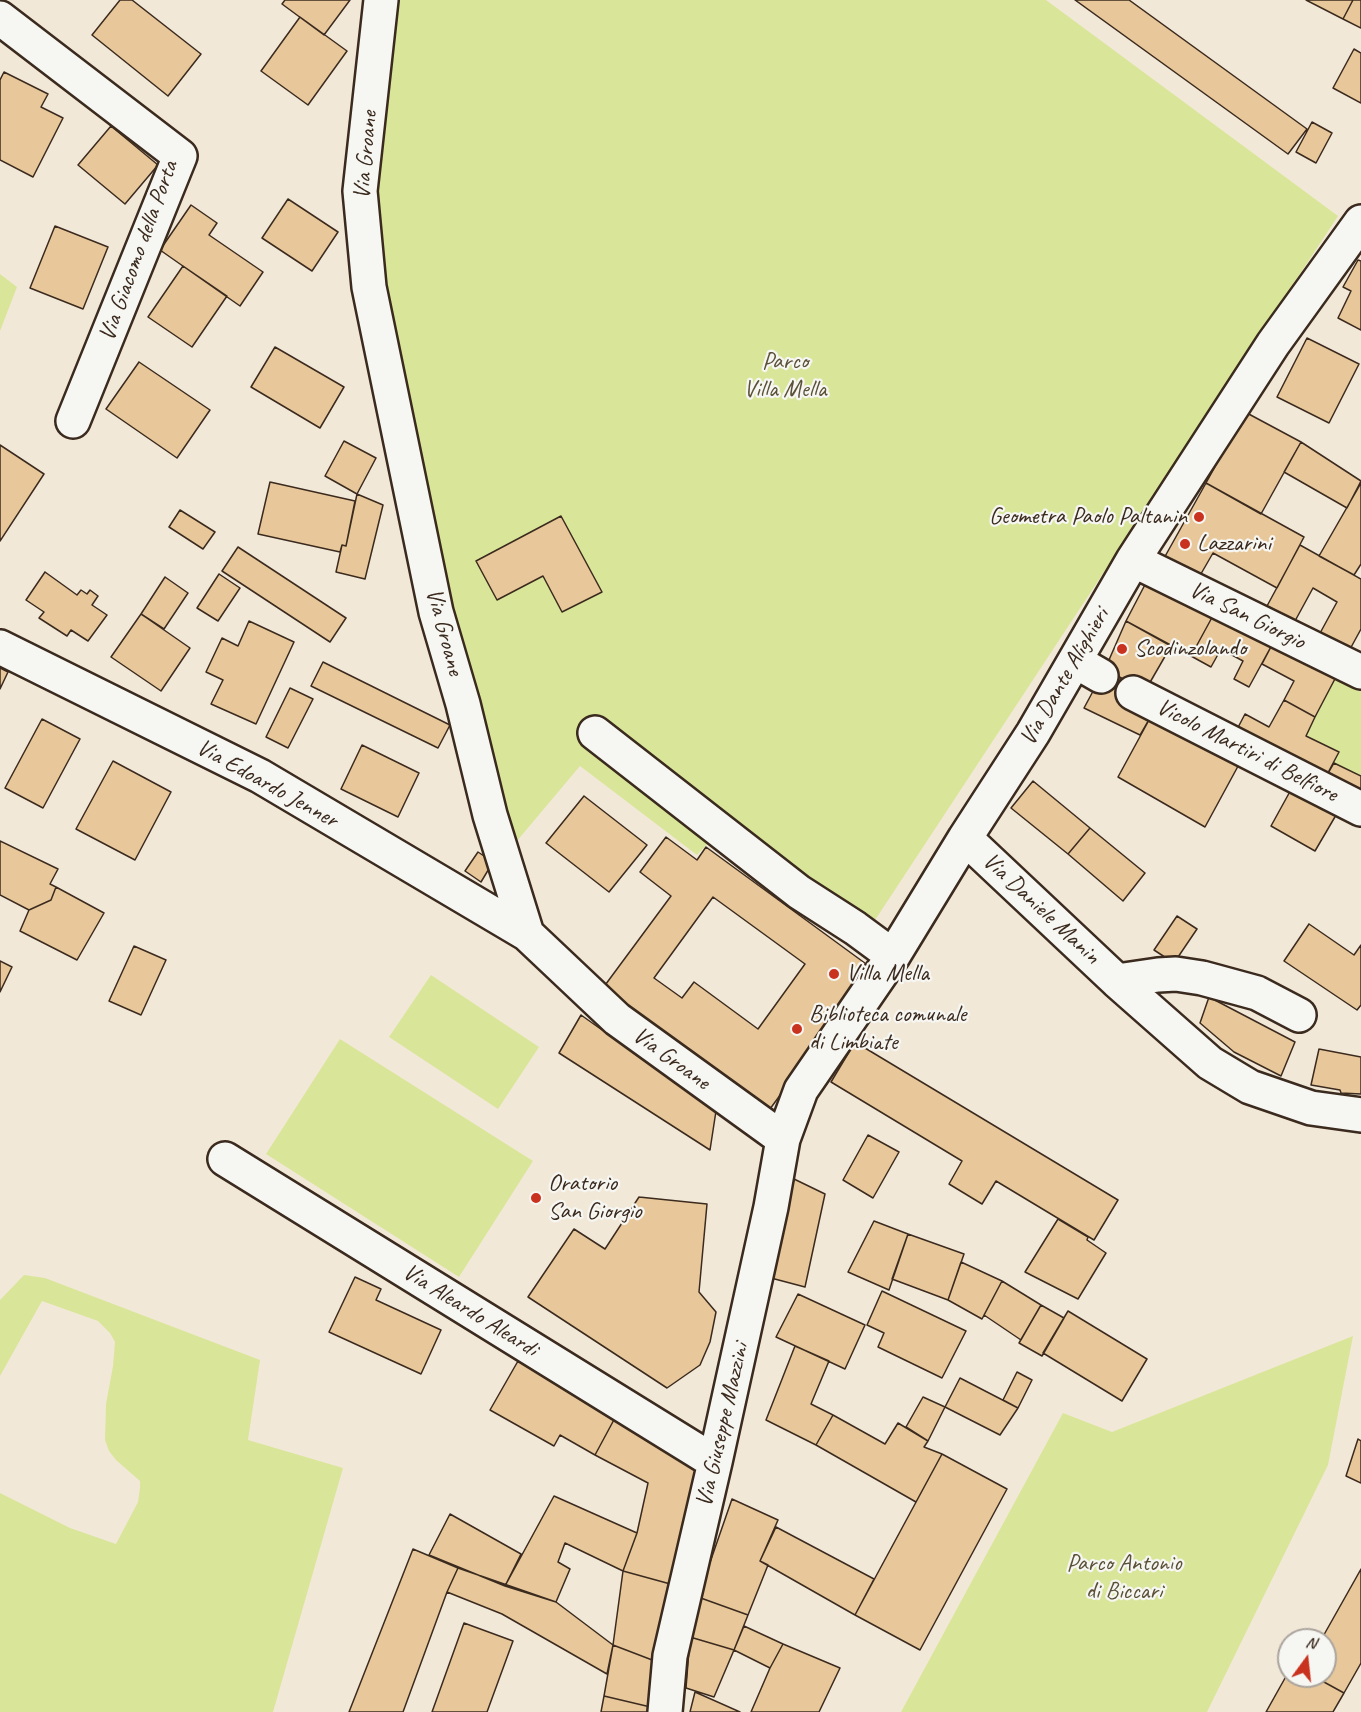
<!DOCTYPE html>
<html>
<head>
<meta charset="utf-8">
<style>
  body { margin:0 }
  #map { position:relative; width:1361px; height:1712px; overflow:hidden; background:#f2e8d8; font-family:Caveat,sans-serif }
  canvas { display:block }
  .north { position:absolute; left:1277px; top:1628px; width:60px; height:60px; box-sizing:border-box; background:#f6f6f2; border:2px solid #aba49d; border-radius:50%; rotate:15deg; font-size:16px; font-weight:700; line-height:24px; text-align:center; color:#3b2a1e }
  .north::after { content:''; display:block; margin:auto; width:21px; height:27px; background:#c8321e; clip-path:polygon(50% 0,100% 100%,50% 72%,0 100%) }
</style>
</head>
<body>
<div id="map">
<canvas width="1361" height="1712"></canvas>
<div class="north">N</div>
</div>
<script>
const context = document.querySelector('canvas').getContext('2d');
context.lineJoin = 'round';
function fillPath(path, color) { context.fillStyle = color; context.fill(path, 'evenodd'); }
const shape = rows => new Path2D(rows.map(r => 'M' + r).join(''));
function stroke(path, color, width, dash) { context.strokeStyle = color; context.lineWidth = width; context.lineCap = dash ? 'butt' : 'round'; context.setLineDash(dash || []); context.stroke(path); }
function drawText(font, color, halo, rows, align = 'center') {
  context.font = font + ' Caveat,sans-serif'; context.lineWidth = 4.5; context.setLineDash([]); context.textBaseline = 'middle'; context.strokeStyle = halo; context.fillStyle = color; for (const [text, x, y, turn = 0] of rows) {
    context.save(); context.translate(x, y); context.rotate((+turn || 0) * Math.PI / 180); context.textAlign = isNaN(turn) ? turn : align; if (halo) context.strokeText(text, 0, 0); context.fillText(text, 0, 0); context.restore();
  }
}
fillPath(shape([
  [399,0,1046,0,1338,216,856,949,709,842,697,855,580,766,511,848,470,680,383,300,375,177],
  [0,274,17,287,0,331],
  [1337,675,1361,687,1361,776,1334,763,1338,752,1306,736],
  [431,975,539,1047,498,1109,389,1037],
  [340,1039,533,1161,459,1277,266,1154],
  [24,1275,45,1278,260,1360,248,1440,343,1468,273,1712,0,1712,0,1493,70,1528,116,1544,138,1502,140,1488,140,1481,116,1460,109,1451,105,1440,106,1404,113,1366,115,1342,110,1333,98,1321,42,1301,0,1376,0,1300],
  [1353,1336,1328,1465,1207,1712,901,1712,1063,1413,1112,1432]
]), '#d9e699');
const building = shape([
  [120,0,132,0,201,54,168,96,92,35,120,0],
  [285,0,350,0,324,35,282,4,285,0],
  [1075,0,1129,0,1307,129,1288,154,1075,0],
  [1306,0,1353,0,1343,19,1306,0],
  [1353,0,1361,0,1361,28,1343,19,1353,0],
  [300,17,347,51,308,105,261,71,300,17],
  [1354,49,1361,53,1361,103,1333,88,1354,49],
  [4,72,48,94,41,107,63,118,33,177,0,160,0,80,4,72],
  [1312,122,1332,133,1316,163,1296,152,1312,122],
  [111,126,158,165,125,204,78,165,111,126],
  [288,199,338,232,312,271,262,238,288,199],
  [191,205,217,223,209,235,263,272,240,306,160,250,191,205],
  [55,226,108,247,83,309,30,288,55,226],
  [1358,260,1361,261,1361,330,1338,318,1351,291,1343,287,1358,260],
  [183,266,227,296,192,347,148,317,183,266],
  [1307,338,1359,364,1329,423,1277,397,1307,338],
  [275,347,344,387,320,428,251,387,275,347],
  [139,362,210,410,177,458,106,409,139,362],
  [1245,412,1301,442,1261,514,1206,483,1245,412],
  [344,441,376,458,357,494,325,476,344,441],
  [1301,442,1361,481,1347,508,1284,472,1301,442],
  [0,445,44,474,0,541,0,445],
  [270,482,355,501,346,546,342,545,340,552,258,534,270,482],
  [1206,483,1304,537,1277,588,1213,553,1198,579,1163,560,1206,483],
  [1361,483,1361,564,1354,575,1319,556,1361,483],
  [357,494,383,505,365,579,336,572,342,545,346,546,357,494],
  [180,510,215,532,203,549,169,527,180,510],
  [561,516,602,592,562,612,543,576,497,600,476,561,561,516],
  [1300,545,1361,579,1361,629,1349,651,1319,635,1337,602,1313,588,1295,621,1267,606,1300,545],
  [238,547,346,618,330,642,222,571,238,547],
  [45,572,77,595,81,590,87,594,90,590,98,596,92,605,107,615,88,641,71,630,67,636,39,618,44,612,26,600,45,572],
  [219,574,240,588,218,621,197,608,219,574],
  [165,577,188,593,164,629,141,614,165,577],
  [1149,577,1215,612,1191,656,1126,621,1149,577],
  [1215,612,1273,643,1249,687,1234,679,1243,661,1221,649,1211,667,1191,656,1215,612],
  [141,614,190,648,161,691,111,657,141,614],
  [249,621,294,642,256,724,211,704,223,680,206,672,222,638,238,646,249,621],
  [1126,621,1171,646,1145,691,1105,669,1126,621],
  [1273,643,1337,675,1315,717,1284,700,1294,681,1262,664,1273,643],
  [323,662,450,725,438,748,311,686,323,662],
  [0,668,8,672,0,689,0,668],
  [1105,669,1136,687,1155,709,1140,735,1084,708,1105,669],
  [290,688,313,699,288,748,266,737,290,688],
  [1284,700,1315,717,1306,736,1339,752,1322,784,1233,737,1245,714,1269,727,1284,700],
  [1155,709,1243,757,1205,827,1118,777,1155,709],
  [42,719,80,739,43,808,5,788,42,719],
  [362,745,419,773,398,817,341,789,362,745],
  [113,761,171,792,135,860,76,829,113,761],
  [1334,763,1361,776,1361,803,1322,784,1334,763],
  [1033,781,1090,828,1068,854,1011,808,1033,781],
  [1293,786,1339,810,1315,851,1271,826,1293,786],
  [584,796,647,845,609,892,546,843,584,796],
  [1090,828,1145,873,1123,901,1068,854,1090,828],
  [666,837,697,860,706,847,873,969,767,1113,600,992,671,896,640,872,666,837],
  [713,897,805,964,758,1029,694,982,682,998,654,978,713,897],
  [0,841,58,869,50,884,56,887,51,900,29,910,0,895,0,841],
  [478,852,493,862,481,882,465,871,478,852],
  [56,887,104,913,77,960,20,931,29,910,51,900,56,887],
  [1177,916,1197,929,1174,963,1154,950,1177,916],
  [1309,924,1354,955,1361,945,1361,1005,1357,1010,1284,961,1309,924],
  [134,946,166,960,141,1015,109,1001,134,946],
  [0,961,12,967,0,992,0,961],
  [1209,997,1295,1042,1281,1076,1234,1052,1200,1023,1209,997],
  [581,1015,716,1111,710,1150,559,1053,581,1015],
  [855,1042,1118,1200,1094,1240,996,1181,982,1204,949,1184,962,1161,831,1082,855,1042],
  [1319,1049,1361,1057,1361,1094,1341,1093,1340,1090,1311,1085,1319,1049],
  [868,1135,899,1152,873,1198,843,1180,868,1135],
  [794,1179,825,1194,805,1287,771,1278,794,1179],
  [639,1197,707,1204,699,1292,716,1312,710,1342,700,1365,667,1388,528,1297,574,1229,605,1249,639,1197],
  [1058,1219,1088,1237,1087,1240,1106,1253,1078,1299,1025,1272,1058,1219],
  [874,1221,908,1234,889,1290,848,1272,874,1221],
  [908,1234,964,1254,948,1300,892,1279,908,1234],
  [961,1262,1002,1281,982,1319,948,1300,961,1262],
  [355,1277,381,1289,376,1300,441,1330,421,1374,329,1332,355,1277],
  [1002,1281,1041,1305,1021,1340,984,1315,1002,1281],
  [882,1291,966,1331,942,1378,878,1347,884,1333,867,1325,882,1291],
  [798,1294,865,1325,845,1369,776,1337,798,1294],
  [1041,1305,1064,1318,1042,1356,1019,1343,1041,1305],
  [1068,1311,1147,1359,1122,1401,1043,1353,1068,1311],
  [795,1346,829,1361,811,1404,833,1415,816,1445,766,1420,795,1346],
  [518,1361,616,1416,595,1455,560,1435,554,1446,490,1410,518,1361],
  [1017,1372,1032,1380,1018,1408,1003,1400,1017,1372],
  [960,1378,1018,1408,1000,1435,945,1407,960,1378],
  [923,1397,945,1407,928,1441,906,1427,923,1397],
  [833,1415,885,1444,898,1423,928,1441,924,1447,942,1454,916,1502,816,1445,833,1415],
  [616,1416,703,1466,674,1585,623,1571,637,1533,648,1483,595,1455,616,1416],
  [1358,1439,1361,1441,1361,1483,1346,1476,1358,1439],
  [942,1454,1007,1489,920,1650,855,1615,942,1454],
  [554,1496,637,1533,623,1571,565,1543,558,1562,570,1569,556,1602,505,1586,554,1496],
  [732,1499,778,1520,760,1561,768,1565,748,1615,698,1597,732,1499],
  [450,1514,521,1554,505,1586,429,1555,450,1514],
  [776,1527,874,1579,855,1615,760,1561,776,1527],
  [413,1549,458,1568,447,1592,403,1712,349,1712,413,1549],
  [458,1568,556,1602,613,1645,607,1674,502,1614,447,1592,458,1568],
  [1361,1569,1361,1663,1344,1693,1313,1676,1325,1676,1325,1640,1321,1640,1361,1569],
  [623,1571,674,1585,660,1663,613,1645,623,1571],
  [698,1597,748,1615,734,1650,690,1637,698,1597],
  [464,1623,513,1641,487,1712,432,1712,464,1623],
  [744,1626,783,1644,770,1668,734,1650,744,1626],
  [690,1637,734,1650,714,1697,686,1688,690,1637],
  [783,1644,840,1668,819,1712,751,1712,770,1668,783,1644],
  [613,1645,660,1663,659,1709,604,1696,613,1645],
  [1289,1671,1289,1676,1313,1676,1344,1693,1333,1712,1266,1712,1289,1671],
  [695,1692,740,1712,690,1712,695,1692],
  [604,1696,659,1709,658,1712,601,1712,604,1696]
]);
fillPath(building, '#e8c89a');
stroke(building, '#3b2a1e', 1.5);
const minor = shape([
  [381,0,360,191,369,287,436,612,463,704,490,815,527,934,617,1019,783,1139],
  [0,18,180,156,73,421],
  [1133,560,1361,672],
  [0,647,260,776,527,934],
  [1075,661,1101,676],
  [1133,693,1361,809],
  [595,733,799,892,855,928,893,956],
  [965,838,1117,981,1210,1063,1250,1087,1311,1108,1361,1115],
  [1117,981,1158,975,1176,974,1202,978,1257,993,1299,1015],
  [225,1159,715,1462],
  [665,1712,670,1656,715,1462,771,1207,783,1139,801,1090,893,956,965,838,1033,733,1133,560,1273,344,1361,222]
]);
stroke(minor, '#3b2a1e', 38);
stroke(minor, '#f6f6f2', 33);
for (const [x, y, r, color] of [
  [1199,517,6,"#c8321e"],
  [1185,544,6,"#c8321e"],
  [1122,649,6,"#c8321e"],
  [834,974,6,"#c8321e"],
  [797,1029,6,"#c8321e"],
  [536,1198,6,"#c8321e"]
]) { const dot = new Path2D(); dot.arc(x, y, r, 0, 2 * Math.PI); context.fillStyle = color; context.fill(dot); stroke(dot, '#f6f6f2', 2); }
drawText('24px', '#3b2a1e', '#f6f6f2', [
  ["Via Groane",366,155,-85],
  ["Via Giacomo della Porta",139,251,-70],
  ["Via San Giorgio",1247,616,26],
  ["Via Groane",444,632,75],
  ["Via Dante Alighieri",1065,677,-60],
  ["Vicolo Martiri di Belfiore",1247,751,27],
  ["Via Edoardo Jenner",267,784,29],
  ["Via Daniele Manin",1041,909,43],
  ["Via Groane",671,1059,36],
  ["Via Aleardo Aleardi",470,1311,32],
  ["Via Giuseppe Mazzini",723,1425,-77]
]);
drawText('24px', '#5b5037', '#f6f6f2', [
  ["Parco",785,362],
  ["Villa Mella",785,390],
  ["Parco Antonio",1124,1564],
  ["di Biccari",1124,1592]
]);
drawText('24px', '#3b2a1e', '#f6f6f2', [
  ["Geometra Paolo Paltanin",1187,517,"right"],
  ["Lazzarini",1197,544],
  ["Scodinzolando",1134,649],
  ["Villa Mella",846,974],
  ["Biblioteca comunale",809,1015],
  ["di Limbiate",809,1043],
  ["Oratorio",548,1184],
  ["San Giorgio",548,1212]
], 'left');
</script>
</body>
</html>
